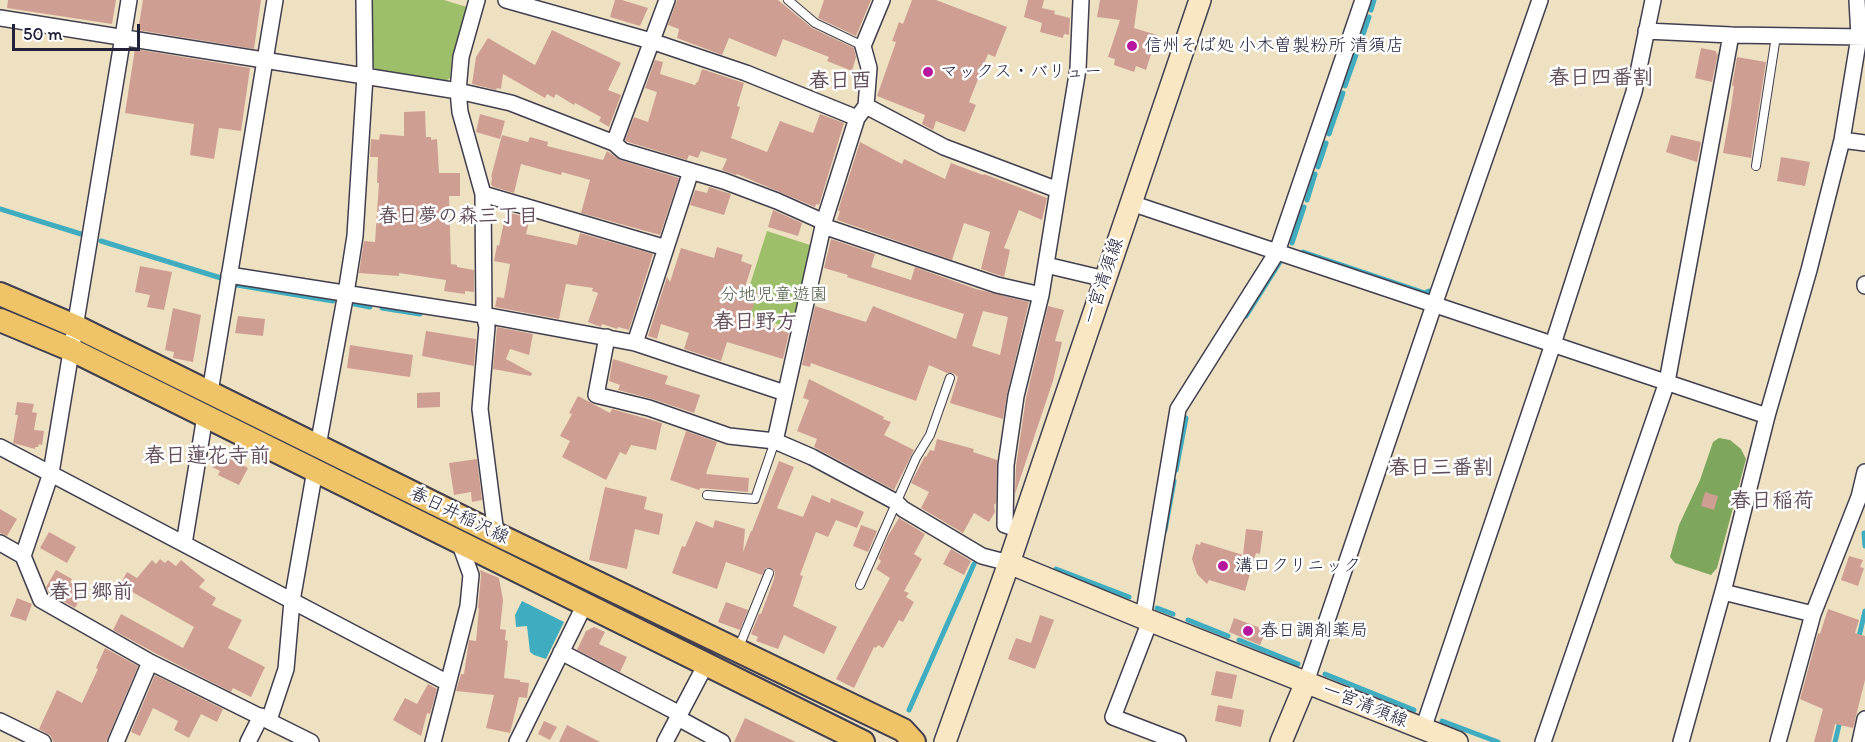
<!DOCTYPE html>
<html>
<head>
<meta charset="utf-8">
<style>
  body { margin:0 }
  #map { position:relative; width:1865px; height:742px; overflow:hidden; background:#eee1c2; font-family:Itim,sans-serif }
  canvas { display:block }
  .scale { position:absolute; left:12px; top:24px; width:128px; height:27px; box-sizing:border-box; border:3px solid #22223b; border-top:0; padding-left:8px; font-size:18px; line-height:21px; white-space:nowrap; color:#22223b; -webkit-text-stroke:4px #fff; paint-order:stroke }
</style>
</head>
<body>
<div id="map">
<canvas width="1865" height="742"></canvas>
<div class="scale">50 m</div>
</div>
<script>
const context = document.querySelector('canvas').getContext('2d');
context.lineJoin = 'round';
function fillPath(path, color) { context.fillStyle = color; context.fill(path, 'evenodd'); }
const shape = rows => new Path2D(rows.map(r => 'M' + r).join(''));
function stroke(path, color, width, dash) { context.strokeStyle = color; context.lineWidth = width; context.lineCap = dash ? 'butt' : 'round'; context.setLineDash(dash || []); context.stroke(path); }
function drawText(font, color, halo, rows, align = 'center') {
  context.font = font + ' Itim,"Klee One",sans-serif'; context.lineWidth = 5; context.setLineDash([]); context.textBaseline = 'middle'; context.strokeStyle = halo; context.fillStyle = color; for (const [text, x, y, turn = 0] of rows) {
    context.save(); context.translate(x, y); context.rotate((+turn || 0) * Math.PI / 180); context.textAlign = isNaN(turn) ? turn : align; if (halo) context.strokeText(text, 0, 0); context.fillText(text, 0, 0); context.restore();
  }
}
fillPath(shape([
  [370,0,444,0,467,7,452,56,450,78,443,83,378,72,372,65],
  [767,231,813,246,793,329,741,313]
]), '#9dbf69');
fillPath(shape([
  [1719,438,1730,440,1741,449,1746,459,1717,568,1711,575,1675,563,1670,557,1679,525,1700,480,1713,442]
]), '#7ea65d');
fillPath(shape([
  [522,601,564,622,546,659,534,655,530,652,527,626,516,627,515,615]
]), '#40acbf');
stroke(shape([
  [1371,10,1374,0],
  [1359,46,1369,17],
  [1345,86,1356,55],
  [1329,134,1343,93],
  [1318,167,1326,143],
  [1307,200,1315,174],
  [0,209,81,234],
  [101,241,221,278],
  [1292,243,1304,207],
  [1303,252,1425,293,1429,291],
  [237,285,333,301],
  [354,304,370,307],
  [382,308,420,314],
  [1246,316,1280,262],
  [1176,470,1186,418],
  [1165,530,1174,481],
  [1864,533,1865,546],
  [1056,569,1129,597],
  [1157,608,1173,614],
  [1188,620,1228,636],
  [1239,640,1298,664],
  [1858,641,1865,611],
  [1325,674,1414,710],
  [909,710,974,564],
  [1442,721,1498,742],
  [1835,742,1840,721]
]), '#40acbf', 5);
fillPath(shape([
  [8,0,116,0,112,24,7,8],
  [143,0,261,0,254,49,138,30],
  [615,0,622,0,648,8,640,26,610,17],
  [677,0,778,0,812,28,854,48,856,57,852,71,827,61,829,57,783,39,776,57,729,38,722,55,677,38,679,29,668,25],
  [824,0,871,0,856,36,818,18],
  [912,0,936,0,1007,27,995,57,988,54,969,102,976,105,965,132,936,121,933,130,922,124,925,115,877,96,896,42,892,41,899,22,903,24],
  [1028,0,1044,0,1042,8,1055,11,1054,14,1070,18,1069,35,1064,34,1063,38,1040,32,1042,23,1024,17],
  [1100,0,1138,0,1134,28,1157,35,1146,70,1136,66,1134,72,1114,65,1115,59,1108,57,1120,20,1097,17],
  [552,30,621,63,608,90,621,95,609,127,599,121,601,117,575,103,574,105,556,94,554,98,547,94,545,98,503,74,501,89,497,88,496,90,472,84,476,57,488,38,535,65],
  [1701,48,1716,51,1716,53,1718,54,1712,82,1695,78],
  [135,49,250,68,241,131,219,128,214,159,190,155,194,124,125,113],
  [1737,57,1766,62,1751,158,1723,153,1731,107,1734,86,1732,86],
  [655,60,663,62,660,74,695,85,697,82,698,82,702,69,744,83,737,106,740,107,731,138,767,152,780,121,813,133,820,114,844,123,819,205,816,204,815,207,737,174,736,175,722,170,727,159,701,151,698,158,689,155,687,160,628,142,625,140,634,117,648,122,657,92,645,88],
  [425,111,426,137,431,137,431,140,437,139,439,173,460,173,460,196,449,196,451,264,457,265,457,267,474,270,474,292,465,291,465,294,444,291,446,280,399,273,399,276,359,273,364,241,375,242,379,183,377,183,378,157,370,157,371,139,379,140,380,134,404,136,404,112],
  [480,114,505,121,500,139,476,132],
  [502,135,528,142,530,137,548,142,547,146,603,160,607,151,620,160,679,178,660,235,581,213,590,180,562,172,561,175,521,164,514,193,494,187,491,185,492,177,491,177],
  [1671,135,1701,142,1697,162,1666,152],
  [860,142,902,164,904,159,945,179,951,163,983,175,984,174,1047,198,1042,220,1019,210,1004,248,1010,250,1004,277,981,269,990,232,964,223,952,260,837,220,840,211,838,211],
  [1781,157,1810,162,1805,186,1777,181],
  [709,187,731,194,724,215,690,205,695,190,707,193],
  [773,210,802,223,798,236,768,227],
  [506,212,530,218,526,234,577,245,580,233,653,254,629,330,618,327,617,329,602,324,601,327,588,322,598,293,592,291,593,288,566,284,559,319,495,307,497,297,504,298,510,264,494,261,497,245,499,246],
  [831,239,875,254,871,267,911,280,915,267,976,289,1029,302,1007,394,1003,419,950,403,958,377,953,373,947,373,929,365,916,401,811,363,810,367,802,365,815,306,866,322,873,306,956,339,964,314,847,277,848,275,824,268],
  [983,311,1008,317,1000,355,972,346],
  [717,247,743,255,741,261,752,265,745,287,758,291,749,320,789,333,783,359,727,342,721,361,684,349,689,333,661,324,657,339,648,336,667,277,670,282,681,248,714,258],
  [140,266,172,272,164,310,147,307,150,295,135,292],
  [1048,306,1064,310,1055,341,1062,342,1053,381,1015,494,1016,466,1026,398],
  [173,308,201,315,193,362,173,358,174,352,165,350],
  [238,316,265,319,263,336,235,333],
  [497,327,533,334,529,355,510,349,506,359,532,373,531,376,493,369],
  [426,331,476,339,474,366,422,356],
  [350,345,413,355,410,377,347,368],
  [613,359,668,376,665,384,700,395,694,413,652,399,618,390,620,385,609,381],
  [809,379,884,417,883,419,891,422,884,435,914,450,894,490,814,447,817,439,797,431,809,400,803,398],
  [440,392,440,407,417,408,417,393],
  [578,396,610,413,612,409,662,423,656,450,631,445,626,455,620,452,606,480,562,457,570,441,560,436,572,414,569,413],
  [17,402,34,404,32,412,37,413,34,430,44,431,42,445,39,444,38,447,35,447,35,449,13,443,18,415,15,415],
  [686,431,717,442,706,474,749,478,748,492,700,488,699,490,670,480],
  [937,439,974,449,973,452,997,460,996,503,994,505,995,512,989,522,974,513,963,533,921,508,929,492,911,483,925,456,926,457,930,450,934,451],
  [219,453,248,468,239,485,218,475,220,471,212,467],
  [477,459,482,500,472,502,471,492,454,495,449,463],
  [779,461,794,467,777,508,803,517,812,495,830,503,831,498,864,512,857,528,836,520,828,537,816,532,800,575,803,576,793,606,837,627,824,654,784,635,778,649,756,641,758,637,751,634,759,614,761,614,774,579,775,572,772,568,766,568,762,575,726,562,717,589,672,573,682,546,685,547,696,521,713,528,715,520,745,529,743,552,751,531,752,531],
  [605,487,647,497,644,509,663,514,659,535,635,529,627,569,589,560],
  [1705,492,1718,496,1714,510,1701,506],
  [0,509,17,519,7,536,0,533],
  [899,518,925,534,914,554,922,559,904,591,909,593,906,597,914,602,903,622,899,620,883,648,878,645,876,648,874,647,854,688,836,679,890,578,876,569,881,561,879,559,879,557,888,536],
  [861,525,877,531,868,552,853,546],
  [1246,529,1263,531,1260,554,1256,553,1245,591,1209,580,1207,584,1197,574,1192,559,1196,544,1200,545,1201,542,1243,555],
  [49,532,76,547,67,563,40,548],
  [951,549,971,561,964,575,943,564],
  [1849,556,1863,560,1860,567,1864,568,1858,586,1841,580],
  [160,559,165,563,168,560,176,566,181,560,205,580,199,587,216,598,212,605,242,620,228,648,265,667,251,697,233,688,231,692,155,653,113,630,121,614,183,648,194,627,120,585,127,572,137,578,152,560,156,564],
  [56,570,72,579,70,582,85,590,75,608,49,593,46,587],
  [480,570,499,578,503,600,500,629,506,630,505,640,508,641,504,678,520,680,520,682,529,683,527,698,519,697,510,733,486,728,494,695,456,691,461,674,464,674,469,640,476,641,479,608,478,608,481,576],
  [17,598,32,604,26,621,10,616],
  [726,602,748,610,740,630,718,622],
  [1828,609,1859,620,1855,633,1865,636,1865,680,1853,728,1835,724,1831,742,1814,742,1823,709,1800,699,1818,633,1820,634],
  [1040,615,1054,620,1035,669,1008,659,1016,638,1031,643],
  [1234,618,1266,630,1260,645,1229,632],
  [594,627,605,632,599,644,627,657,620,672,577,650,586,631],
  [105,648,138,666,106,742,53,742,51,736,39,729,57,690,82,703,98,669,96,668],
  [1216,671,1237,675,1232,699,1211,695],
  [155,675,223,709,217,722,201,714,189,738,174,730,178,721,153,708,140,736,131,732],
  [428,684,437,689,430,714,427,713,421,736,393,720,405,698,417,704],
  [1218,705,1244,710,1241,727,1215,721],
  [745,718,772,731,796,742,734,742],
  [544,721,557,727,550,740,538,734],
  [567,725,600,742,559,742]
]), '#cf9e93');
const service = shape([
  [788,0,815,23,863,46],
  [1756,166,1776,36],
  [707,495,755,499,775,441],
  [860,585,916,458,930,435,950,378],
  [739,647,769,573]
]);
const minor = shape([
  [477,0,461,57,458,91,460,112,483,194,484,315,487,327,480,409,496,534],
  [506,0,651,41,746,73,857,118],
  [0,18,458,91,511,103,614,143,623,151,724,181,777,201,824,222],
  [1646,31,1731,35,1865,37],
  [866,106,944,147,1058,190],
  [1842,140,1865,143],
  [614,143,667,0],
  [483,194,666,248],
  [1131,203,1767,416],
  [823,226,997,285,1041,295],
  [1046,265,1105,279],
  [229,275,484,315,635,343,785,393],
  [1865,284,1865,286],
  [607,337,596,395,649,408,729,436,775,441,812,457,896,502,903,509,982,556,1009,563],
  [635,343,691,171],
  [210,392,275,0],
  [775,441,824,222,857,118,866,106,869,68,863,46,882,0],
  [318,446,346,293,355,236,365,76,364,0],
  [0,447,448,683],
  [1020,530,1005,525,1006,465,1016,396,1041,295,1058,190,1078,69,1081,0],
  [0,543,23,556,41,600,150,662,311,742],
  [184,544,205,416],
  [23,556,51,473,129,0],
  [1723,592,1813,614],
  [1143,618,1178,409,1277,252,1363,0],
  [1150,621,1113,717,1178,742],
  [561,652,680,714],
  [1306,682,1434,305,1540,0],
  [678,718,722,742],
  [269,720,286,669,292,601,315,470],
  [0,721,43,742],
  [1423,729,1553,344,1634,92,1653,0],
  [116,742,150,662],
  [248,742,261,716],
  [433,742,468,606,471,575,462,550,465,544],
  [517,742,585,604],
  [665,742,706,664],
  [1543,742,1667,382,1731,35],
  [1681,742,1725,584,1767,416,1809,270,1842,140,1859,37,1857,0],
  [1778,742,1813,614,1859,497,1865,472],
  [1860,742,1865,719]
]);
const secondary = shape([
  [1009,563,1143,618,1457,742],
  [945,742,1009,563,1200,0],
  [1281,742,1306,682]
]);
const primary = shape([
  [0,294,75,326,496,534,903,730,914,742],
  [0,320,72,350,863,742]
]);
stroke(service, '#413f4f', 10);
stroke(minor, '#413f4f', 18);
stroke(secondary, '#413f4f', 24);
stroke(primary, '#413f4f', 26);
stroke(service, '#fff', 8);
stroke(minor, '#fff', 15);
stroke(secondary, '#f9e7c3', 21);
stroke(primary, '#efc469', 22);
for (const [x, y, r, color] of [
  [1132,46,6,"#b5179e"],
  [928,72,6,"#b5179e"],
  [1223,566,6,"#b5179e"],
  [1248,631,6,"#b5179e"]
]) { const dot = new Path2D(); dot.arc(x, y, r, 0, 2 * Math.PI); context.fillStyle = color; context.fill(dot); stroke(dot, '#fff', 2); }
drawText('18px', '#22223b', '#fff', [
  ["信州そば処 小木曽製粉所 清須店",1144,46],
  ["マックス・バリュー",940,72],
  ["溝口クリニック",1235,566],
  ["春日調剤薬局",1260,631]
], 'left');
drawText('18px', '#22223b', '#fff', [
  ["一宮清須線",1104,281,-71],
  ["春日井稲沢線",459,516,26],
  ["一宮清須線",1365,706,22]
]);
drawText('18px', '#53614d', '#fff', [
  ["分地児童遊園",774,295]
]);
drawText('bold 20px', '#5f4d5a', '#fff', [
  ["春日夢の森三丁目",458,217]
]);
drawText('bold 21px', '#5f4d5a', '#fff', [
  ["春日四番割",1601,79],
  ["春日酉",840,82],
  ["春日野方",755,323],
  ["春日蓮花寺前",207,457],
  ["春日三番割",1441,469],
  ["春日稲荷",1772,502],
  ["春日郷前",91,593]
]);
</script>
</body>
</html>
